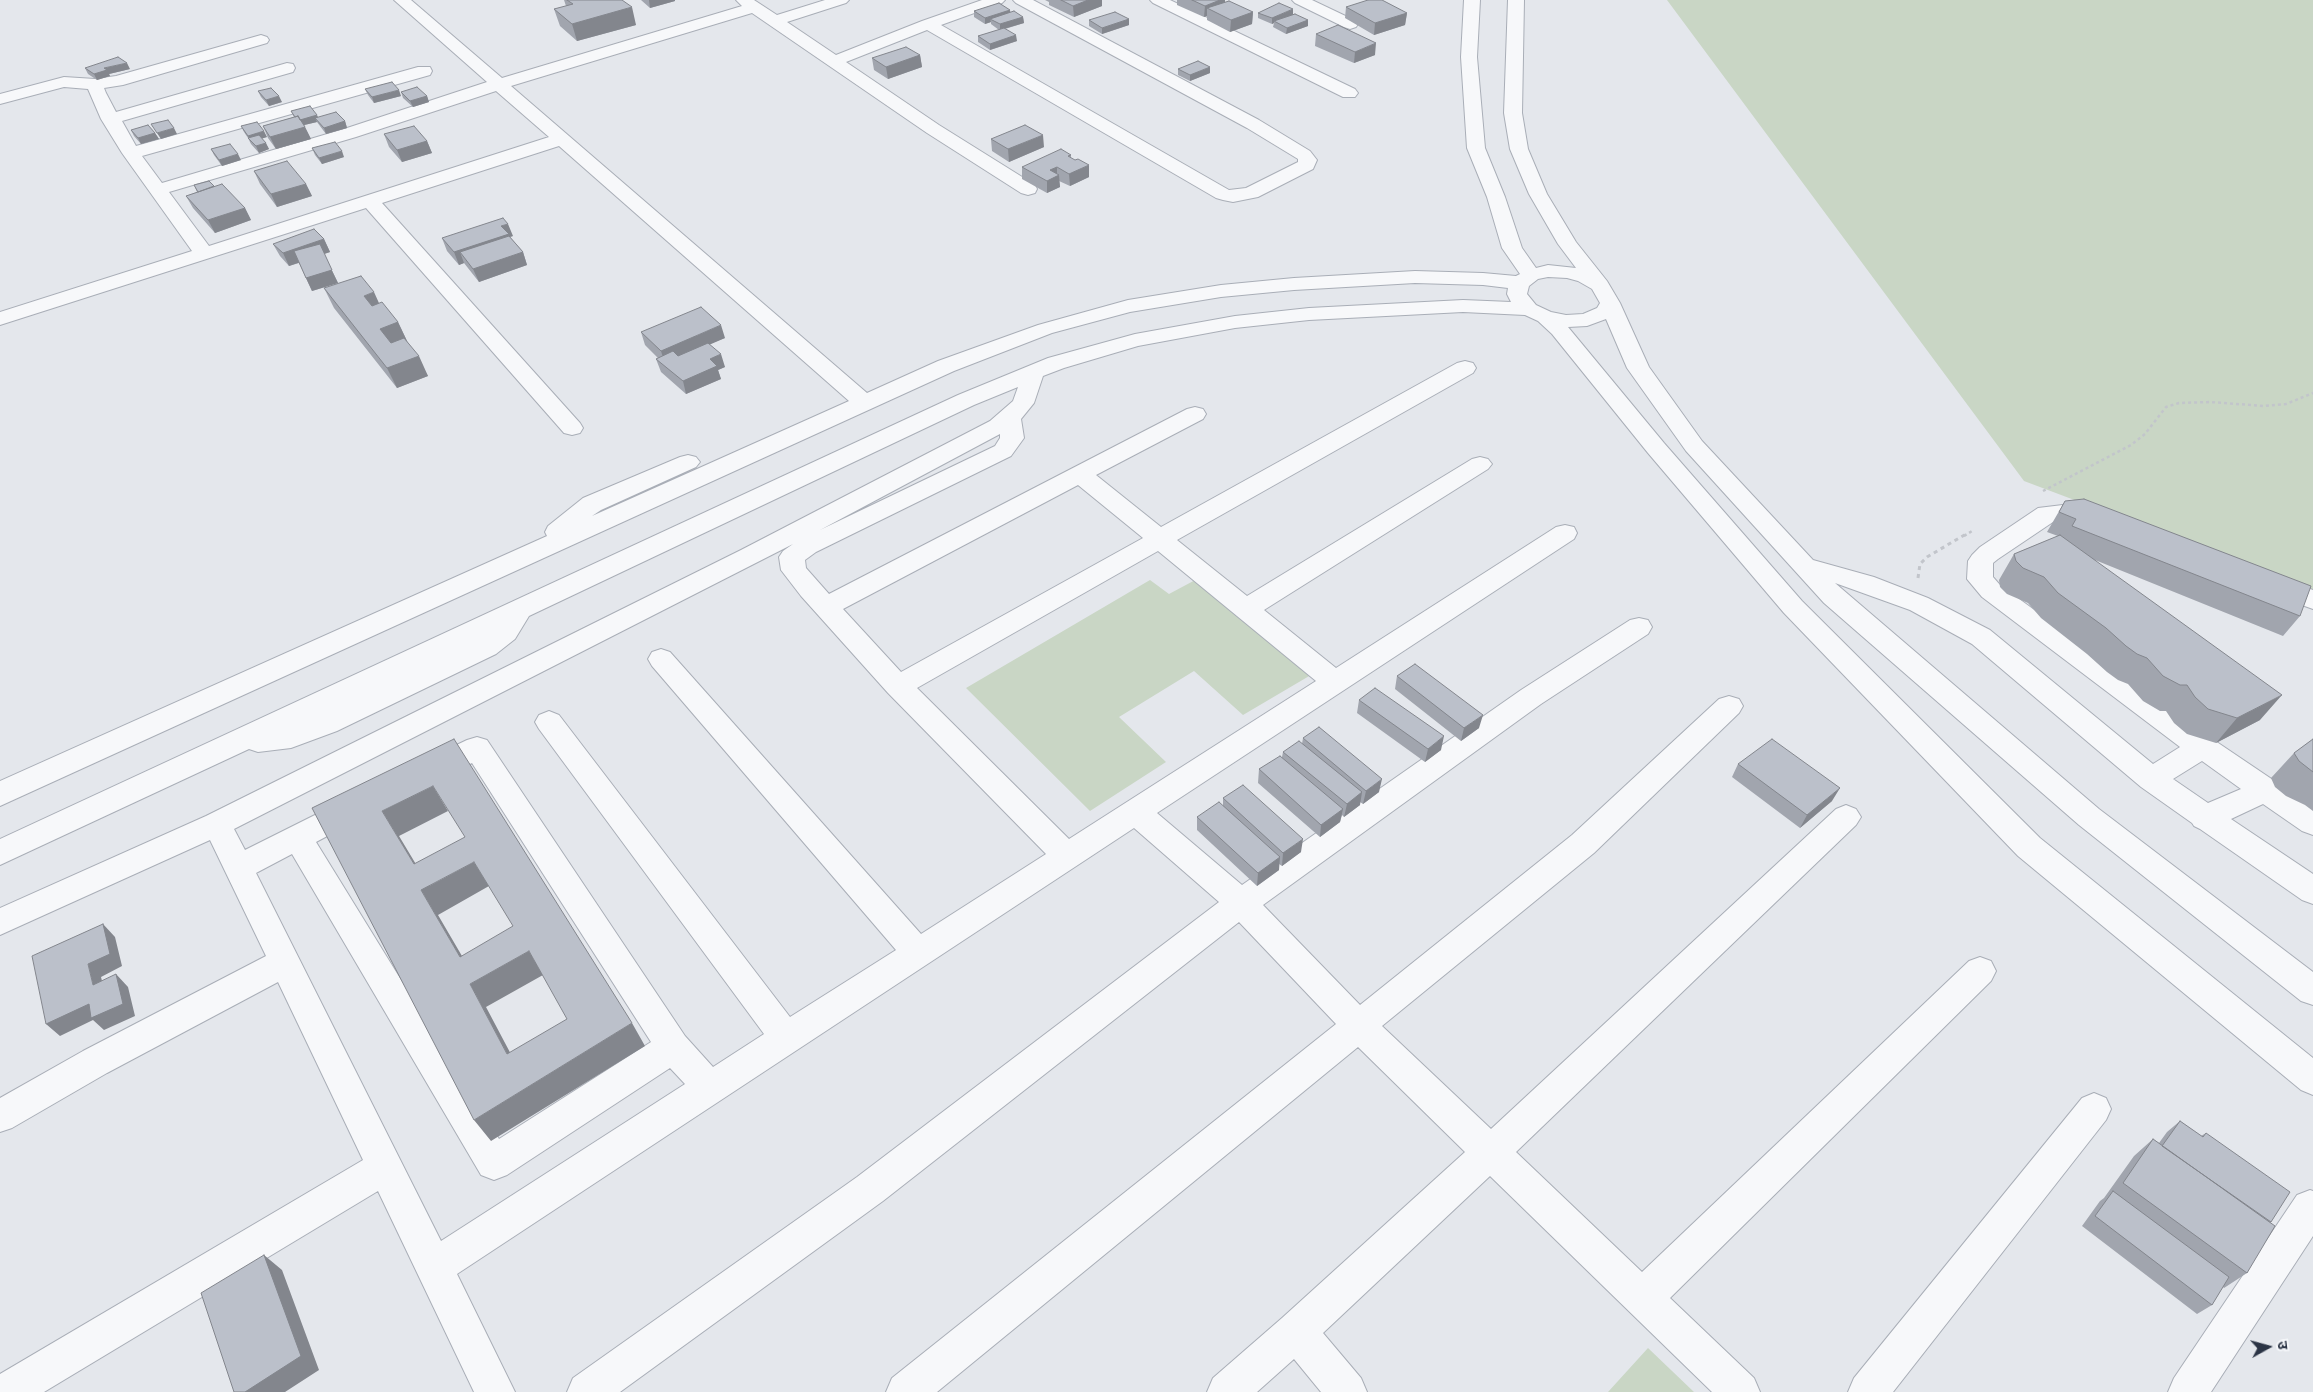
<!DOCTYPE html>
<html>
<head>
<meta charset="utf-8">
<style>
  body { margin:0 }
  #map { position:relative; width:2313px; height:1392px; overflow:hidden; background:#e4e7ec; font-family:"Roboto Condensed","Noto Sans Devanagari",sans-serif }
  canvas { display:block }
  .north { position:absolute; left:2243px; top:1322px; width:50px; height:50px; -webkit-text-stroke:4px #f4f6f9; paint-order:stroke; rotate:83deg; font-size:14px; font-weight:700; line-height:20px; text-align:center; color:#2b3445 }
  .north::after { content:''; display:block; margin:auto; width:18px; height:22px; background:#2b3445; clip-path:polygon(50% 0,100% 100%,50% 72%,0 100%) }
</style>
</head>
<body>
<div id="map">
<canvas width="2313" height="1392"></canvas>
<div class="north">उ</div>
</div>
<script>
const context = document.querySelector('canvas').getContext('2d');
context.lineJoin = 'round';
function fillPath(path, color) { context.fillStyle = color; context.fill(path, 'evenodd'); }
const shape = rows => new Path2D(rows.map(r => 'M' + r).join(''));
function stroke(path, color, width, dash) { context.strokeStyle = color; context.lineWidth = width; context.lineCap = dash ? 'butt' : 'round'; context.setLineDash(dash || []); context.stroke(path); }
fillPath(shape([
  [1667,0,2313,0,2313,590,2024,481],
  [1199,578,1316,672,1243,715,1194,671,1119,717,1166,762,1090,811,966,688,1150,580,1169,594],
  [1648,1348,1694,1392,1608,1392]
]), '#c9d6c5');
const minor = shape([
  [394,0,411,0,502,78,742,6,736,0,754,0,777,15,825,0,849,0,846,3,787,22,836,55,922,21,982,0,1005,0,1002,3,941,25,1229,190,1246,188,1298,162,1298,159,1247,128,1016,3,1013,0,1033,0,1259,120,1310,151,1317,160,1313,169,1258,197,1233,202,1223,200,1216,198,927,30,846,62,939,125,1035,185,1037,189,1035,193,1028,195,1021,193,927,133,752,13,511,86,867,393,938,361,1038,325,1128,300,1221,285,1294,278,1415,271,1483,273,1516,276,1520,274,1502,248,1487,197,1467,148,1461,57,1464,0,1480,0,1477,57,1485,148,1505,197,1522,248,1536,268,1548,265,1576,268,1558,244,1529,194,1510,149,1504,113,1508,0,1524,0,1522,113,1528,149,1547,194,1576,242,1607,281,1620,303,1649,367,1702,441,1813,560,1874,577,1928,598,1990,630,2153,764,2180,747,1982,597,1967,579,1968,561,1972,555,1980,547,2038,508,2071,504,2103,512,2106,518,2103,524,2094,526,2071,520,2053,522,1998,559,1993,563,1993,577,2000,585,2196,728,2313,807,2313,835,2302,831,2263,804,2231,819,2313,874,2313,904,2302,900,2200,829,2194,826,2192,823,2141,787,1972,644,1910,610,1835,583,2099,809,2313,972,2313,1005,2301,1001,2079,825,1824,603,1686,451,1627,368,1606,319,1587,326,1568,327,1664,443,1802,601,2040,838,2313,1058,2313,1095,2301,1090,2018,856,1784,613,1648,453,1552,334,1538,321,1525,315,1463,312,1309,320,1235,328,1138,346,1064,368,1043,376,1034,403,1021,419,1024,438,1011,456,816,552,805,560,806,568,829,594,1187,409,1195,407,1203,409,1206,414,1203,419,1096,475,1161,527,1457,363,1465,361,1473,363,1476,368,1473,373,1177,540,1247,596,1472,459,1480,457,1488,459,1492,464,1488,469,1264,610,1336,668,1556,527,1565,525,1574,527,1577,533,1574,539,1157,813,1242,885,1521,690,1630,620,1639,618,1648,620,1652,627,1648,634,1541,704,1263,905,1360,1005,1572,835,1719,699,1729,696,1739,699,1743,706,1739,713,1594,853,1382,1026,1491,1129,1836,809,1846,805,1856,809,1861,817,1856,825,1516,1152,1642,1272,1969,961,1980,957,1991,961,1996,971,1991,981,1670,1298,1754,1378,1760,1392,1712,1392,1490,1176,1323,1333,1361,1378,1367,1392,1321,1392,1294,1359,1257,1392,1207,1392,1213,1378,1282,1318,1465,1152,1358,1047,937,1392,886,1392,892,1378,1336,1024,1239,922,883,1201,620,1392,567,1392,573,1378,857,1177,1219,902,1134,828,457,1274,515,1392,474,1392,378,1191,44,1392,0,1392,0,1374,363,1160,278,982,107,1073,12,1128,0,1132,0,1098,83,1051,266,956,210,840,0,935,0,908,206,816,741,550,990,421,1013,401,1018,387,974,405,529,616,515,639,496,654,337,731,291,748,258,752,249,749,0,865,0,839,958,395,1048,358,1135,334,1235,316,1309,308,1463,300,1511,302,1507,294,1508,288,1483,285,1415,283,1294,290,1221,297,1130,312,1052,333,954,371,0,806,0,781,547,536,545,532,548,526,583,498,680,457,688,455,696,457,700,462,696,467,601,510,592,516,849,401,559,146,382,203,580,423,583,428,580,433,572,435,564,433,366,208,0,325,0,312,192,251,122,153,101,119,88,89,64,87,0,104,0,94,64,77,95,79,116,76,261,35,267,37,269,40,267,43,123,85,104,88,106,93,116,112,287,63,293,64,295,68,293,72,122,121,136,146,418,67,430,67,432,71,430,75,142,156,162,183,344,129,487,82,394,0],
  [496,91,549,137,209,246,169,192,356,137,496,91],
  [1548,277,1567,278,1578,281,1592,289,1600,303,1597,308,1583,314,1566,315,1551,312,1536,305,1527,294,1529,286,1538,279,1548,277],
  [1000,434,1000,438,995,446,820,530,1000,434],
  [1078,485,1143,538,901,672,843,609,1078,485],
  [793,544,783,551,779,557,781,570,801,596,888,693,1046,854,921,934,670,652,661,649,652,652,648,659,652,666,896,950,790,1017,559,715,549,711,539,715,535,722,539,729,764,1034,713,1067,685,1036,487,740,477,737,467,740,419,763,415,771,419,779,429,782,472,763,651,1042,499,1139,316,842,365,816,370,808,365,800,355,796,345,800,245,850,234,829,793,544],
  [1158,551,1316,681,1069,839,917,688,1158,551],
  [2202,761,2241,789,2208,803,2173,779,2202,761],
  [292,854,481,1175,494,1180,507,1175,670,1068,685,1084,441,1241,256,873,292,854],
  [1150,0,1170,0,1355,89,1358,93,1355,97,1343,97,1153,3,1150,0],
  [1292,0,1312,0,1356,21,1358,24,1356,27,1350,29,1344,27,1295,3,1292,0],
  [2272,576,2313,590,2313,609,2263,591,2259,585,2263,579,2272,576],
  [2094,1093,2106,1098,2111,1109,2106,1120,1893,1392,1848,1392,1854,1378,2082,1098,2094,1093],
  [2310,1190,2313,1191,2313,1236,2211,1392,2168,1392,2174,1378,2297,1195,2310,1190]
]);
stroke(minor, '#a9aeb7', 2);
stroke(shape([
  [2043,491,2131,445,2145,434,2166,407,2179,403,2210,402,2264,406,2286,404,2313,393],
  [1964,536,1972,531]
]), '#c2c5cb', 2.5, [3, 3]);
stroke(shape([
  [1918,578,1920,564,1927,557,1966,534]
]), '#c2c5cb', 3, [4, 4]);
fillPath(minor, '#f7f8fa');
fillPath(shape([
  [564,0,622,0,636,25,577,41,560,26,554,9,566,6],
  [641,0,675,0,675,1,650,8],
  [1045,0,1102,0,1102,6,1074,17,1049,5,1049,2],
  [1177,0,1225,0,1225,2,1253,12,1252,24,1230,32,1207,20,1207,16,1204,17,1177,5],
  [1346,7,1407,13,1405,25,1374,35,1345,18],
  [1010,10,1010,12,1023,17,1024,23,1005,29,1017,41,990,50,978,42,978,36,999,30,991,24,991,22,985,24,974,17,974,11],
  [1258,13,1293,15,1308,20,1308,26,1286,34,1273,27,1274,23,1272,24,1258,18],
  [1129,19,1129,25,1102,34,1089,26,1089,20],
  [1316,34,1375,55,1354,63,1315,46],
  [920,55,922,67,888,79,874,70,872,58],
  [85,68,130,69,109,74,110,76,97,80,88,74],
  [1178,69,1210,73,1190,81,1178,75],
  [365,89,401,96,374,103,368,95],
  [258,91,282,102,269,106,261,97],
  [401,92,427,96,429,102,413,107,403,98],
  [291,111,318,117,345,121,347,128,326,134,317,122,304,125,311,139,276,149,268,138,263,126,294,117],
  [241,126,267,137,262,138,269,149,259,153,251,144,248,138,244,132],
  [131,130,155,133,159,139,141,144,134,136],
  [384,134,427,141,432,153,402,162,389,147],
  [991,139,1044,147,1009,162,992,151],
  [312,148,344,157,322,164,315,155],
  [211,149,241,160,222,166,214,155],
  [1071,155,1071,158,1089,177,1070,186,1059,181,1060,187,1047,193,1022,179,1022,167],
  [254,171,306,184,312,196,277,207,260,184],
  [194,185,214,186,245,208,251,220,215,233,193,208,186,196,197,192],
  [513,236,510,237,523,252,527,265,479,282,464,263,459,265,447,251,442,238],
  [324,239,330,252,324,254,338,283,312,291,299,263,289,266,280,256,273,244],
  [324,288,379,304,398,322,407,341,428,376,397,388,334,308],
  [641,332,725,338,709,344,725,367,718,370,721,379,686,394,661,372,656,359,658,358,645,345],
  [2065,501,2300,616,2283,636,2095,560,2260,720,2216,743,2187,734,2174,723,2166,711,2160,711,2143,701,2128,684,2118,680,2107,672,2087,654,2041,618,2028,603,2007,594,2000,587,1999,580,2014,554,2058,536,2047,532],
  [1397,676,1479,728,1461,741,1395,689],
  [1359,700,1441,750,1425,762,1357,713],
  [1303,738,1379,792,1363,804,1360,802,1360,805,1344,817,1342,815,1340,822,1320,837,1258,783,1259,769,1282,757,1283,752,1302,744],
  [2313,739,2313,811,2305,805,2286,796,2275,787,2271,778,2294,753],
  [1738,764,1832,801,1800,828,1732,777],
  [1223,798,1301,852,1282,866,1279,864,1279,870,1257,886,1197,830,1197,817,1223,806],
  [2180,1121,2201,1136,2206,1133,2271,1222,2247,1273,2224,1288,2223,1287,2212,1305,2197,1314,2082,1226,2100,1201,2104,1198,2134,1156,2153,1139,2159,1143,2167,1132]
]), '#a1a5ae');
fillPath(shape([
  [649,0,675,0,675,1,650,8],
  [1088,0,1102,0,1102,6,1074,17,1073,6],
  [1220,0,1225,0,1225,9,1207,8,1207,16,1204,17,1205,6],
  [632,7,636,25,577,41,572,24],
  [1293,9,1293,15,1274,21,1274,23,1272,24,1272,18],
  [1010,10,1011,16,990,19,991,22,985,24,985,18],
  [1253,12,1252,24,1230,32,1231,20],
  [1407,13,1405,25,1374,35,1375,23],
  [1023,17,1024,23,1000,30,1000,24],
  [1129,19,1129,25,1102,34,1102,28],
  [1308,20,1308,26,1286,34,1287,28],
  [1016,35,1017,41,990,50,990,44],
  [1376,43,1375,55,1354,63,1355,52],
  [920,55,922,67,888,79,886,67],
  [127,63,130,69,109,74,110,76,97,80,94,74,104,68],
  [1210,67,1210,73,1190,81,1190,75],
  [399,90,401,96,374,103,372,97],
  [279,96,282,102,269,106,266,100],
  [427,96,429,102,413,107,410,101],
  [317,115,320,121,315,118,317,122,300,126,297,120],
  [345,121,347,128,326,134,324,128],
  [305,127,311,139,276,149,270,137],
  [174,128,177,134,161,139,157,133],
  [264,131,267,137,251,142,248,136],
  [155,133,159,139,141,144,138,138],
  [1043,135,1044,147,1009,162,1008,149],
  [427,141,432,153,402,162,397,150],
  [266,143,269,149,259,153,256,146],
  [342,151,344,157,322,164,319,158],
  [238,154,241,160,222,166,219,160],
  [1089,165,1089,177,1070,186,1069,174],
  [1057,167,1057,176,1059,175,1060,187,1047,193,1047,181,1050,170],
  [306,184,312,196,277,207,271,194],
  [245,208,251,220,215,233,208,220],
  [508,224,513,236,460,252,464,263,459,265,454,252,501,226],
  [324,239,330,252,324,254,338,283,312,291,306,278,324,254,289,266,283,253],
  [523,252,527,265,479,282,473,269],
  [374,292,383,312,373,315,364,296],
  [398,322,407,341,389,348,380,329],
  [721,325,725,338,665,364,661,351],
  [721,354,725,367,718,370,721,379,686,394,683,381,710,359],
  [419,356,428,376,397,388,387,368],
  [2282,695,2260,720,2216,743,2237,718],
  [1483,715,1479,728,1461,741,1464,728],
  [1444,736,1441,750,1425,762,1428,749],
  [1382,779,1379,792,1363,804,1366,791],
  [433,786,448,811,399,836,429,886,474,862,489,886,438,915,476,980,460,957,421,890,414,864,382,811],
  [1840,788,1832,801,1800,828,1807,815],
  [1362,792,1360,805,1344,817,1347,804],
  [1343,809,1340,822,1320,837,1321,825],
  [1303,839,1301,852,1282,866,1283,853],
  [1280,857,1279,870,1257,886,1258,873],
  [103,924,115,937,122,966,101,977,106,997,93,985,88,964],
  [529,951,543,975,486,1007,523,1077,507,1054,470,984],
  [116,974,128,987,135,1016,104,1030,93,1020,60,1036,46,1024],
  [632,1023,645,1046,491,1141,474,1120],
  [264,1255,282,1270,319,1370,285,1392,245,1392]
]), '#83868d');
const building = shape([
  [567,0,622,0,632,7,572,24,554,9,573,4,567,0],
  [1061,0,1088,0,1073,6,1061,0],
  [1192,0,1220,0,1205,6,1192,0],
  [1368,0,1382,0,1407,13,1375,23,1346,7,1368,0],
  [1229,1,1253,12,1231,20,1207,8,1229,1],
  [999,3,1010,10,985,18,974,11,999,3],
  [1279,3,1293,9,1272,18,1258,13,1279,3],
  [1014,11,1023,17,1000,24,990,19,1014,11],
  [1115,12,1129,19,1102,28,1089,20,1115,12],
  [1295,14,1308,20,1287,28,1274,21,1295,14],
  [1338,25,1376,43,1355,52,1316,34,1338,25],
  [1004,28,1016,35,990,44,978,36,1004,28],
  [906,47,920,55,886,67,872,58,906,47],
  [118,57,127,63,104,68,107,70,94,74,85,68,118,57],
  [1198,61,1210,67,1190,75,1178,69,1198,61],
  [392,82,399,90,372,97,365,89,392,82],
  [417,87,427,96,410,101,401,92,417,87],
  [271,88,279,96,266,100,258,91,271,88],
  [310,106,317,115,300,120,298,116,295,117,291,111,310,106],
  [336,112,345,121,324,128,315,118,336,112],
  [298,116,305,127,270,137,263,126,298,116],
  [168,120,174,128,157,133,151,124,168,120],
  [257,122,264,131,248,136,241,126,257,122],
  [148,125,155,133,138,138,131,130,148,125],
  [1025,125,1043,135,1008,149,991,139,1025,125],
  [414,126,427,141,397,150,384,134,414,126],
  [259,135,266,143,256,146,248,138,259,135],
  [335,142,342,151,319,158,312,148,335,142],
  [230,144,238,154,219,160,211,149,230,144],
  [1061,149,1071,155,1068,156,1075,160,1078,159,1089,165,1069,174,1057,167,1050,170,1059,175,1047,181,1022,167,1061,149],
  [287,161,306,184,271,194,254,171,287,161],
  [209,181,214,186,198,192,194,185,209,181],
  [222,184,245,208,208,220,186,196,222,184],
  [503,218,508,224,501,226,509,234,454,252,442,238,503,218],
  [314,229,324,239,283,253,273,244,314,229],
  [509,236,523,252,473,269,460,252,509,236],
  [320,244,332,270,306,278,294,251,320,244],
  [361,276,374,292,364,296,372,306,382,302,398,322,380,329,391,343,404,338,419,356,387,368,324,288,361,276],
  [701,307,721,325,661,351,641,332,701,307],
  [708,343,721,354,710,359,717,366,683,381,656,359,673,351,678,356,708,343],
  [2084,499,2311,586,2300,616,2072,526,2076,519,2059,512,2065,501,2084,499],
  [2060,535,2282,695,2237,718,2208,709,2195,697,2187,685,2180,685,2163,676,2147,658,2137,654,2126,646,2106,628,2058,593,2044,577,2023,568,2016,561,2014,554,2060,535],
  [1415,664,1483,715,1464,728,1397,676,1415,664],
  [1375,688,1444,736,1428,749,1359,700,1375,688],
  [1319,727,1382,779,1366,791,1303,738,1319,727],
  [454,739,632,1023,474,1120,312,808,454,739],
  [433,786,465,837,414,864,382,811,433,786],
  [474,862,513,926,460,957,421,890,474,862],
  [529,951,567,1019,507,1054,470,984,529,951],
  [1772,739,1840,788,1807,815,1738,764,1772,739],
  [2313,739,2313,772,2299,761,2294,753,2313,739],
  [1299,741,1362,792,1347,804,1283,752,1299,741],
  [1280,756,1343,809,1321,825,1259,769,1280,756],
  [1243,785,1303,839,1283,853,1223,798,1243,785],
  [1219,802,1280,857,1258,873,1197,817,1219,802],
  [103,924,110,954,88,964,93,985,116,974,123,1004,91,1018,89,1004,46,1024,32,956,103,924],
  [2180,1121,2203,1137,2206,1133,2290,1192,2271,1222,2162,1146,2180,1121],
  [2153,1139,2275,1226,2247,1273,2123,1183,2153,1139],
  [2113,1191,2229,1277,2212,1305,2095,1216,2113,1191],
  [264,1255,301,1356,245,1392,234,1392,201,1293,264,1255]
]);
fillPath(building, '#bbc0ca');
stroke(building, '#83868d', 1);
</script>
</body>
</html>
